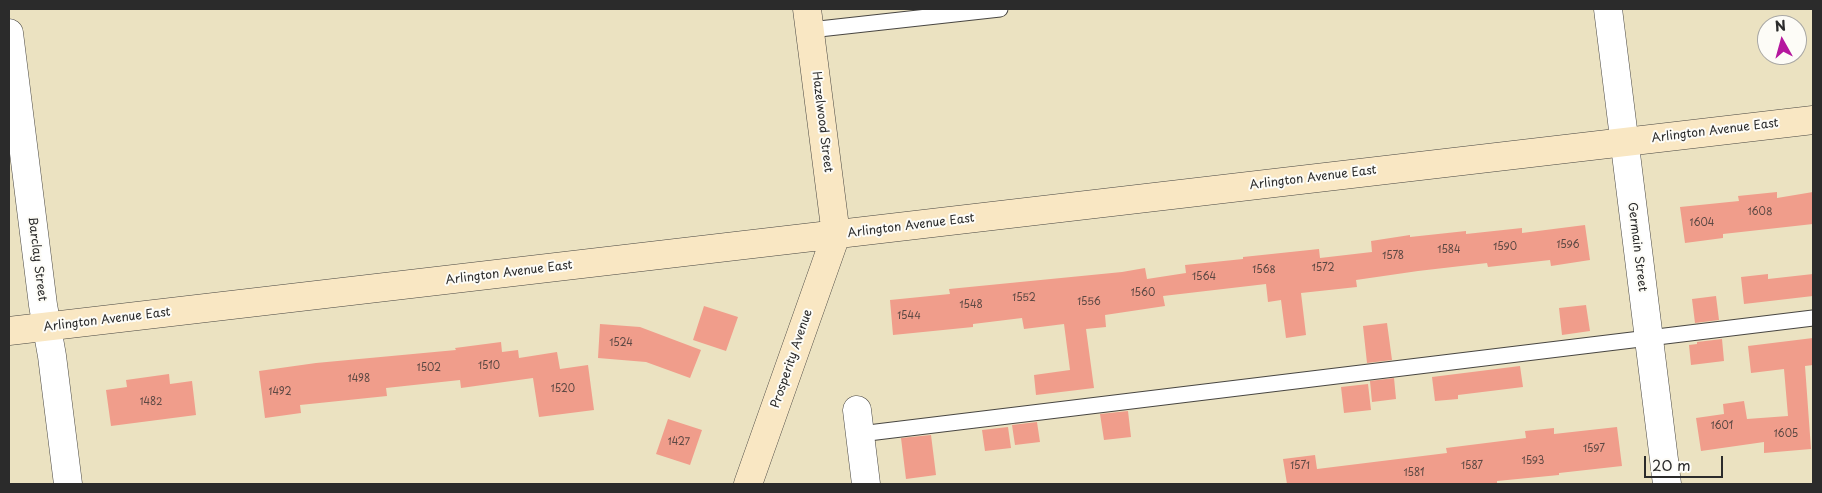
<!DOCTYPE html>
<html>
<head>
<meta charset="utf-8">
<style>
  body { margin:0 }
  #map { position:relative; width:1822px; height:493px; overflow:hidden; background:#ebe2c1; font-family:"Playpen Sans",sans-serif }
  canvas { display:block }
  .frame { position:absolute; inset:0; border:10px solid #2b2b2b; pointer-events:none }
  .north { position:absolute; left:1757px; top:15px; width:50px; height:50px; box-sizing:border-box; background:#fdfcf7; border:1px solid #a9a8a5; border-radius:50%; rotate:353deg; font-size:14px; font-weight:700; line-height:20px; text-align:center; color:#2b2b2b }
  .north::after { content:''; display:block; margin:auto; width:18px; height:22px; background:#b5179e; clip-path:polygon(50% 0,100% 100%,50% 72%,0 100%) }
  .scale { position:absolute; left:1644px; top:456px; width:79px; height:22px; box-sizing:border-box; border:2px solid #2b2b2b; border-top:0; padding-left:6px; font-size:15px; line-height:18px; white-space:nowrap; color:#2b2b2b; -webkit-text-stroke:4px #fdfcf7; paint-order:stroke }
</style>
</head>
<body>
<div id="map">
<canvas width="1822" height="493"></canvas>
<div class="frame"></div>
<div class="north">N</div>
<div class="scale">20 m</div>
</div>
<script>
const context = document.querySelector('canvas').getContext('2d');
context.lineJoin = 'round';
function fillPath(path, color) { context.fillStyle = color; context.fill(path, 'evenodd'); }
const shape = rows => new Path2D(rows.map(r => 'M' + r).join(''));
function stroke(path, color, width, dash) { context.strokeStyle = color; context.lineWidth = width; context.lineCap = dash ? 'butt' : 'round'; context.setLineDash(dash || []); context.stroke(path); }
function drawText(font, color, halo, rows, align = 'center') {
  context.font = font + ' "Playpen Sans",sans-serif'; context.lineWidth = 4; context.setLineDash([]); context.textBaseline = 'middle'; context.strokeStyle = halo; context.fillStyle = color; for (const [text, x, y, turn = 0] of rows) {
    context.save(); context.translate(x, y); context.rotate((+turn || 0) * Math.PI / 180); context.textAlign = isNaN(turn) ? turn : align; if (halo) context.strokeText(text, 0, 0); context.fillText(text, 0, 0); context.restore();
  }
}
fillPath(shape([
  [1777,192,1777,198,1813,192,1813,224,1723,234,1723,238,1685,243,1680,207,1739,201,1738,196],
  [1585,225,1590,260,1551,266,1550,260,1488,267,1487,263,1418,271,1356,280,1357,287,1301,293,1306,335,1286,338,1281,300,1268,302,1266,284,1163,296,1165,306,1105,315,1106,327,1086,329,1094,388,1036,395,1034,375,1070,370,1064,324,1024,329,1022,318,973,324,973,327,893,335,890,300,950,294,949,289,1122,272,1145,268,1147,279,1186,273,1185,265,1243,259,1243,257,1319,249,1320,258,1372,252,1371,241,1410,235,1410,237,1466,231,1466,234,1522,228,1522,233],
  [1768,274,1768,279,1813,274,1813,296,1744,304,1741,277],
  [1716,296,1719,320,1695,323,1692,299],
  [1586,305,1590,331,1562,335,1559,308],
  [704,306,738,317,726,351,693,340],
  [1387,323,1392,360,1367,363,1363,326],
  [600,324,640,327,701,350,690,378,646,362,598,358],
  [1813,338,1813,365,1805,366,1811,449,1764,453,1764,442,1701,451,1696,418,1724,414,1723,404,1744,401,1747,419,1788,416,1784,369,1751,373,1748,346],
  [1722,339,1724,361,1691,365,1689,345,1697,344,1697,342],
  [501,342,502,352,518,350,519,358,557,352,560,369,588,365,594,410,539,417,533,378,461,388,460,380,386,388,387,396,300,405,301,413,265,418,259,371,316,363,456,350,455,348],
  [1520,366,1523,387,1458,395,1458,399,1435,401,1432,377],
  [169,374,170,384,192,381,196,415,111,426,106,390,127,387,126,380],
  [1394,378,1396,399,1372,402,1370,381],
  [1368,384,1371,410,1344,413,1341,387],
  [1128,411,1131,437,1104,440,1100,414],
  [668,419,702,430,690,465,656,454],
  [1037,422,1040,442,1015,445,1012,425],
  [1008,427,1011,448,985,451,982,430],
  [1617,427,1622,466,1559,473,1559,475,1497,481,1497,484,1287,484,1283,459,1315,455,1317,469,1447,453,1446,448,1526,438,1525,431,1554,428,1554,434],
  [931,435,936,475,906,479,901,438]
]), '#f09d8b');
const lane = shape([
  [810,30,1000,9],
  [860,434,1813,318]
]);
const street = shape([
  [1608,9,1667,484],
  [9,33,43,305,52,356,68,484],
  [857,410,866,484]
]);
const secondary = shape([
  [9,331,1813,120],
  [748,484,836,235,807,9]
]);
stroke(lane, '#484642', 17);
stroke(street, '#484642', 29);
stroke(secondary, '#484642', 29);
stroke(lane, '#fff', 15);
stroke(street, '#fff', 28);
stroke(secondary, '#f9e7c3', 28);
drawText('10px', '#5c4843', null, [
  ["1608",1760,212],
  ["1604",1702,223],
  ["1596",1568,245],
  ["1590",1505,247],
  ["1584",1449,250],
  ["1578",1393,256],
  ["1572",1323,268],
  ["1568",1264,270],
  ["1564",1204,277],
  ["1560",1143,293],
  ["1552",1024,298],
  ["1556",1089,302],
  ["1548",971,305],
  ["1544",909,316],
  ["1524",621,343],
  ["1510",489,366],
  ["1502",429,368],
  ["1498",359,379],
  ["1520",563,389],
  ["1492",280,392],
  ["1482",151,402],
  ["1601",1722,426],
  ["1605",1786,434],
  ["1427",679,442],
  ["1597",1594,449],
  ["1593",1533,461],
  ["1571",1300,466],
  ["1587",1472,466],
  ["1581",1414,473]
]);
drawText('12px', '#2b2b2b', '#fdfcf7', [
  ["Hazelwood Street",822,122,83],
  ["Arlington Avenue East",1715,131,-7],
  ["Arlington Avenue East",1313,178,-7],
  ["Arlington Avenue East",911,226,-7],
  ["Germain Street",1637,247,83],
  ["Barclay Street",37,259,83],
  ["Arlington Avenue East",509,273,-7],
  ["Arlington Avenue East",107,320,-7],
  ["Prosperity Avenue",792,359,-71]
]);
</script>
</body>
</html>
